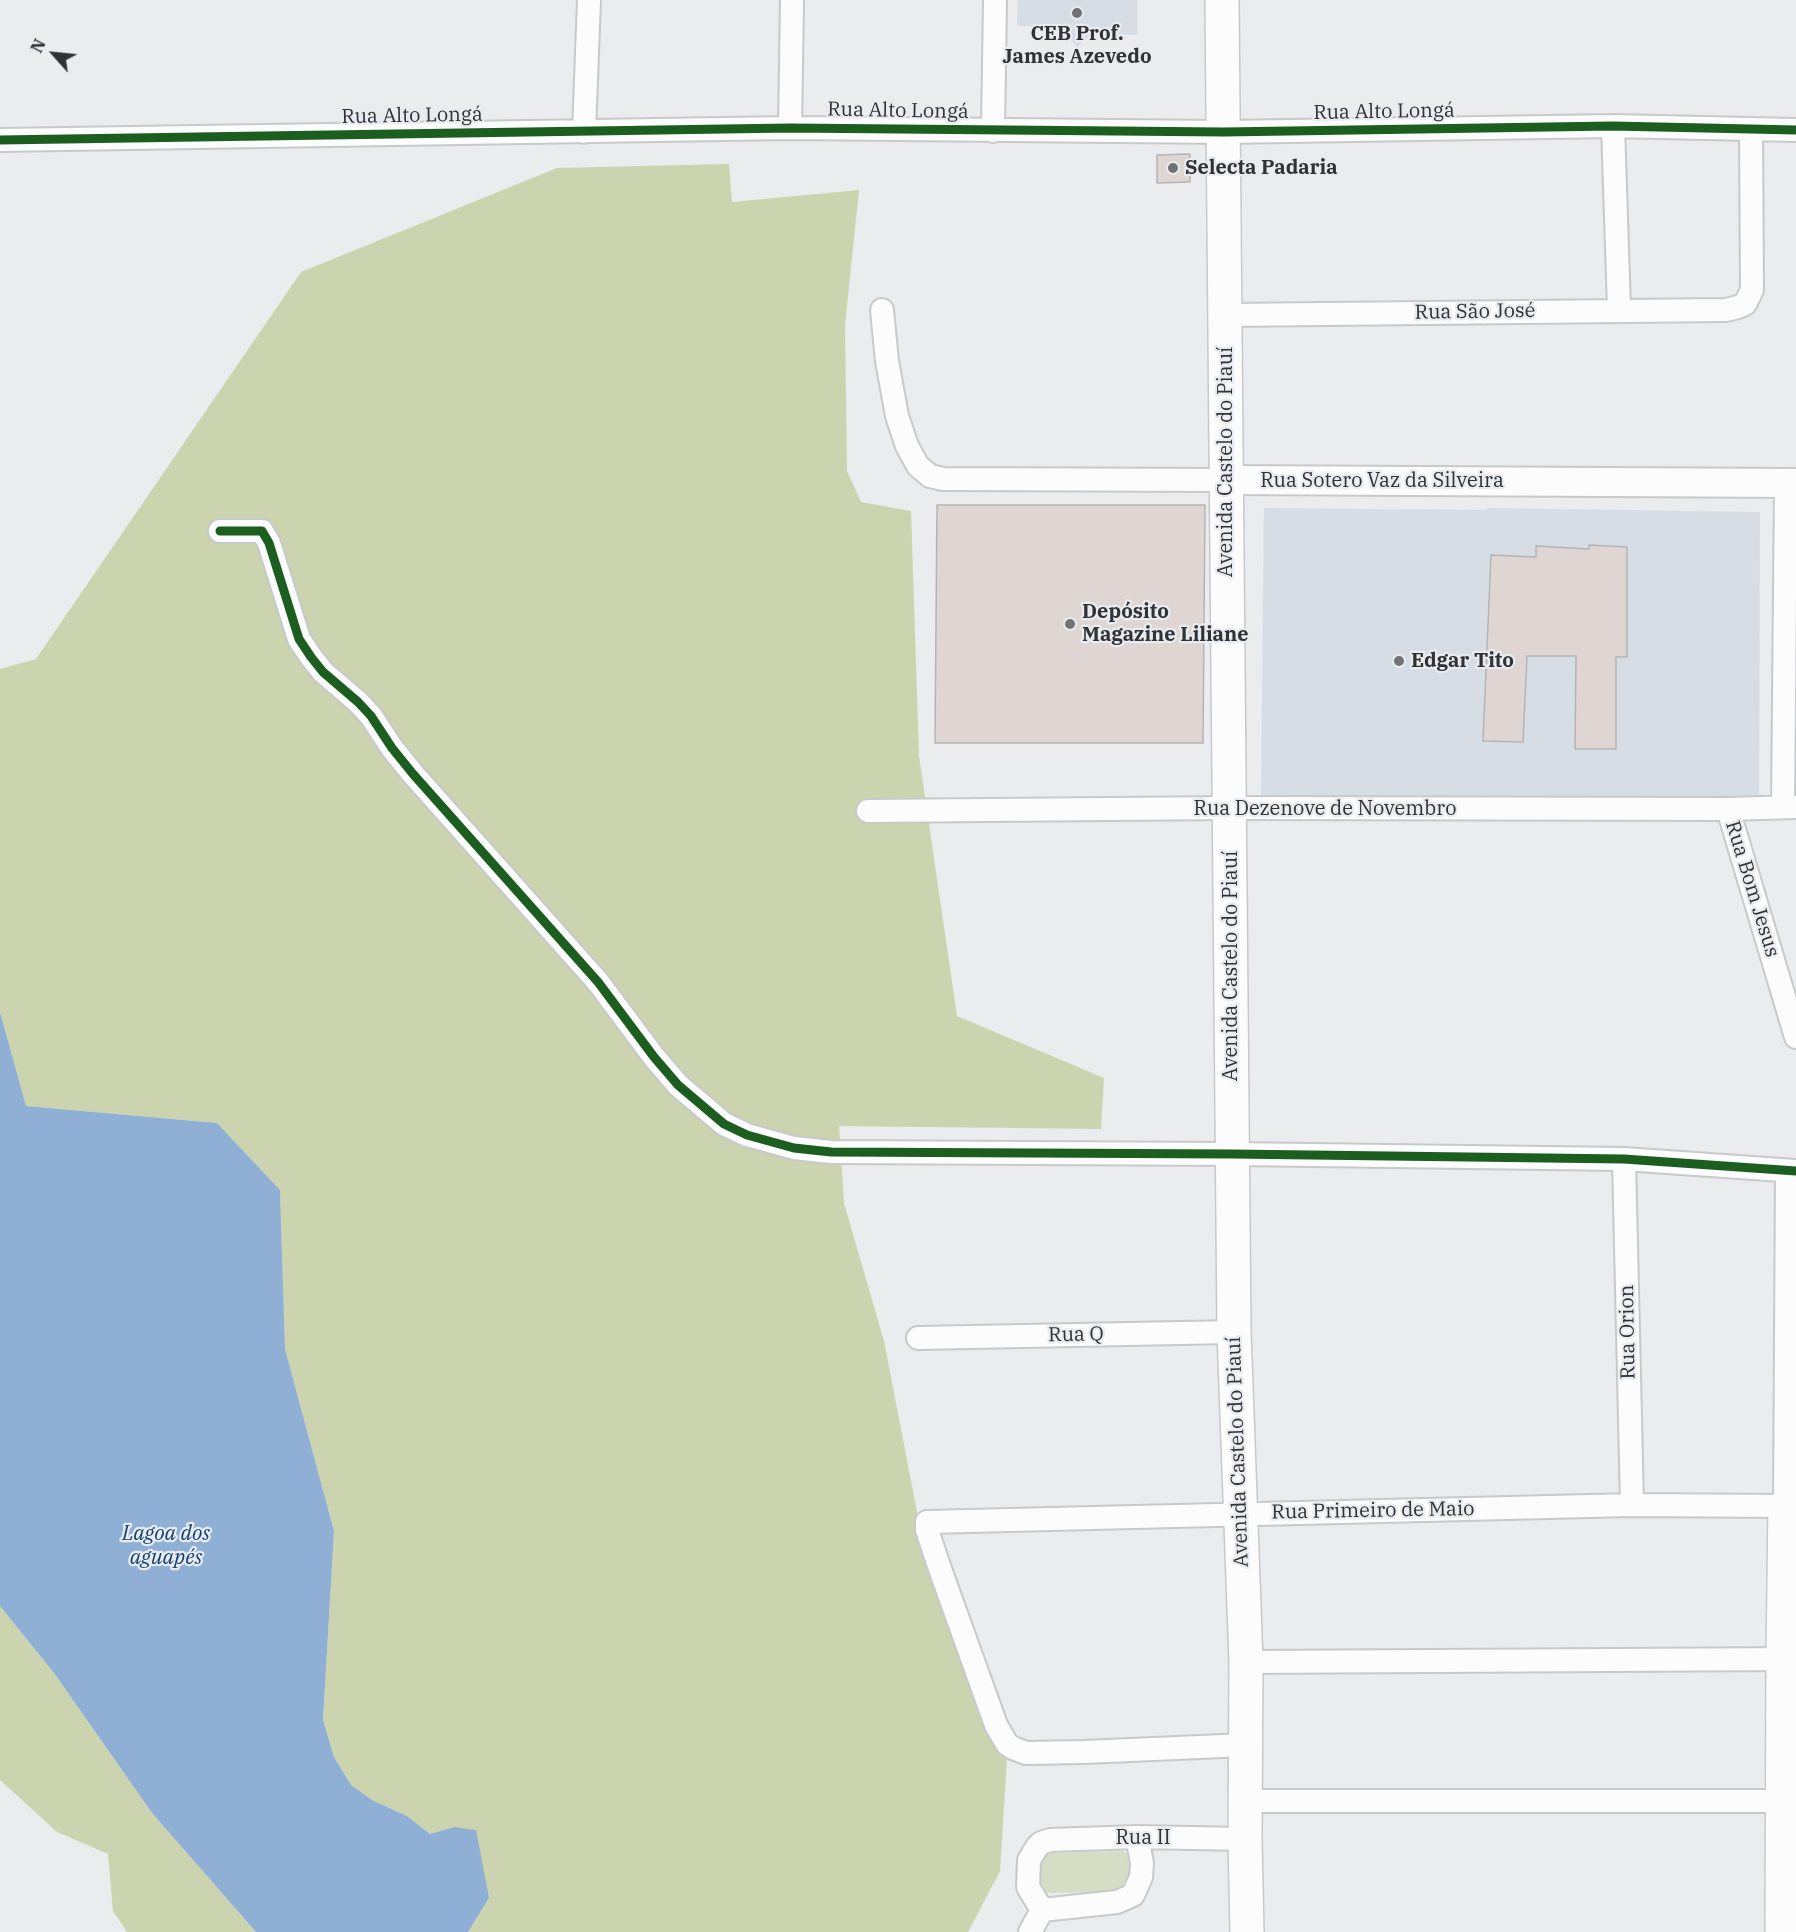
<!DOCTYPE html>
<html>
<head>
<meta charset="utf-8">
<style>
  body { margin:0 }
  #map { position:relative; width:1796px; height:1932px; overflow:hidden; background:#eaecee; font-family:"IBM Plex Serif",serif }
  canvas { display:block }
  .north { position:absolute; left:24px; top:24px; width:60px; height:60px; -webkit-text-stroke:4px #e8ebf0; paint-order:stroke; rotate:297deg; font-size:16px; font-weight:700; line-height:24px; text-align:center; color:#303233 }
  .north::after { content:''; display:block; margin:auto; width:21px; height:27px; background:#303233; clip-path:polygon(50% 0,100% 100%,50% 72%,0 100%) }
</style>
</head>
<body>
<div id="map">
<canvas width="1796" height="1932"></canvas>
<div class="north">N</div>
</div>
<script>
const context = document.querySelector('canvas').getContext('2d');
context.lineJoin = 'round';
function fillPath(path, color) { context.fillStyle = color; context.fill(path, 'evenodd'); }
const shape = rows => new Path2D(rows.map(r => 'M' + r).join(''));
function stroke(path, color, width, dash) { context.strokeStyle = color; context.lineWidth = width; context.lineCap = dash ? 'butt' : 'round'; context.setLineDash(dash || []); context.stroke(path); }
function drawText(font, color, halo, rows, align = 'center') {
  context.font = font + ' "IBM Plex Serif",serif'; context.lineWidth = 4.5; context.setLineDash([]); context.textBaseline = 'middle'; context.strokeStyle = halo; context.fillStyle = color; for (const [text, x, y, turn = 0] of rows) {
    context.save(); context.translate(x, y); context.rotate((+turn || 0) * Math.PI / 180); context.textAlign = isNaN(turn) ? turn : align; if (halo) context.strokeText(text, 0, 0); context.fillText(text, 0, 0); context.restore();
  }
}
fillPath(shape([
  [1018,0,1137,0,1137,35,1089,33,1089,37,1077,47,1057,27,1017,26],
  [1264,508,1486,510,1487,508,1760,512,1759,800,1261,797]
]), '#d7dde4');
fillPath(shape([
  [1123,1851,1129,1856,1134,1872,1125,1892,1047,1893,1039,1880,1039,1865,1044,1853]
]), '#d6ddc5');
fillPath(shape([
  [729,164,732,202,859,190,845,325,847,471,861,502,911,511,919,756,957,1016,1104,1078,1101,1129,839,1126,844,1203,884,1341,918,1517,1007,1758,1000,1871,968,1932,468,1932,489,1898,454,1827,430,1834,407,1816,372,1800,351,1785,334,1757,323,1720,334,1531,285,1349,280,1190,217,1123,26,1106,0,1012,0,669,36,659,301,272,557,168],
  [0,1606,54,1673,152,1813,256,1932,127,1932,113,1911,108,1854,57,1832,0,1780]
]), '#cbd4ae');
fillPath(shape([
  [0,1012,26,1106,217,1123,280,1190,285,1349,334,1531,323,1720,334,1757,351,1785,372,1800,407,1816,430,1834,454,1827,476,1830,489,1898,468,1932,256,1932,152,1813,54,1673,0,1606]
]), '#8fafd5');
const building = shape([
  [1190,154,1190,182,1157,183,1157,155,1190,154],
  [937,505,1205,505,1203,743,935,743,937,505],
  [1589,545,1627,547,1627,657,1616,657,1616,749,1575,749,1576,656,1527,656,1523,742,1483,741,1491,555,1536,557,1536,546,1589,549,1589,545]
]);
fillPath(building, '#dfd6d3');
stroke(building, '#b5b4b5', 1.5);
const minor = shape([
  [1613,126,1619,309],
  [790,128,792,0],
  [993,131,995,0],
  [584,132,589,0],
  [0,140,790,128,1224,132,1613,126,1796,130],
  [882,310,887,361,897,416,907,446,918,466,930,476,943,479,1226,480],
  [1225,315,1726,310,1738,307,1745,304,1752,290,1751,131],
  [220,531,262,531,269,543,299,639,311,657,323,672,358,702,371,716,392,748,413,774,598,982,654,1057,678,1085,724,1124,747,1135,794,1148,831,1152,1232,1154,1624,1159,1796,1171],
  [1783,807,1786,484],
  [1728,809,1796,1037],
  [868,811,1230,808,1728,809,1796,807],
  [1624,1159,1632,1505],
  [918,1338,1234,1332],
  [1246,1662,1796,1659],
  [1246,1745,1084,1752,1026,1753,1013,1748,1007,1744,996,1725,940,1569,927,1530,927,1522,1632,1505,1785,1506,1787,1171],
  [1245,1801,1782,1801],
  [1042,1910,1028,1887,1029,1860,1037,1847,1041,1843,1050,1840,1137,1837,1245,1839],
  [1042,1910,1117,1902,1133,1895,1141,1877,1142,1863,1137,1837],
  [1030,1932,1042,1910]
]);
const tertiary = shape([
  [1226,480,1796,483]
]);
const secondary = shape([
  [1222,0,1234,1332,1246,1662,1245,1839,1247,1932],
  [1782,1932,1783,1658,1785,1506,1796,1506]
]);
stroke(minor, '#c7c9ca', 26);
stroke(tertiary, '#c7c9ca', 32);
stroke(secondary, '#c7c9ca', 36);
stroke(minor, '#fcfcfc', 22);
stroke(tertiary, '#fcfcfc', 28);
stroke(secondary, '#fcfcfc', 33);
stroke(shape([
  [0,140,790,128,1224,132,1613,126,1796,130],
  [220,531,262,531,269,543,299,639,311,657,323,672,358,702,371,716,392,748,413,774,598,982,654,1057,678,1085,724,1124,747,1135,794,1148,831,1152,1232,1154,1624,1159,1796,1171]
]), '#1b5e20', 9);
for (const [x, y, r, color] of [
  [1077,13,6,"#717374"],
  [1173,168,6,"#717374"],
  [1070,624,6,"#717374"],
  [1399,661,6,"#717374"]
]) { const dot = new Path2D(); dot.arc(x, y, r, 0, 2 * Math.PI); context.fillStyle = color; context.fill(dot); stroke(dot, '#e8ebf0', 2); }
drawText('bold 20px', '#303233', '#e8ebf0', [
  ["CEB Prof.",1077,34,"center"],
  ["James Azevedo",1077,57,"center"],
  ["Selecta Padaria",1185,168],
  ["Depósito",1082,612],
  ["Magazine Liliane",1082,635],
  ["Edgar Tito",1411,661]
], 'left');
drawText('20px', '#303233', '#e8ebf0', [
  ["Rua Alto Longá",898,111,1],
  ["Rua Alto Longá",1384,112,-1],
  ["Rua Alto Longá",412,116,-1],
  ["Rua São José",1475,312,-1],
  ["Avenida Castelo do Piauí",1226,462,-90],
  ["Rua Sotero Vaz da Silveira",1382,481],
  ["Rua Dezenove de Novembro",1325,809],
  ["Rua Bom Jesus",1752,889,73],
  ["Avenida Castelo do Piauí",1231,966,-90],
  ["Rua Orion",1628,1332,-91],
  ["Rua Q",1076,1335,-1],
  ["Avenida Castelo do Piauí",1238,1452,-92],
  ["Rua Primeiro de Maio",1373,1511,-1],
  ["Rua II",1143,1838]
]);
drawText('italic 21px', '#104071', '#e8ebf0', [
  ["Lagoa dos",166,1534],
  ["aguapés",166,1558]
]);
</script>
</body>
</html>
